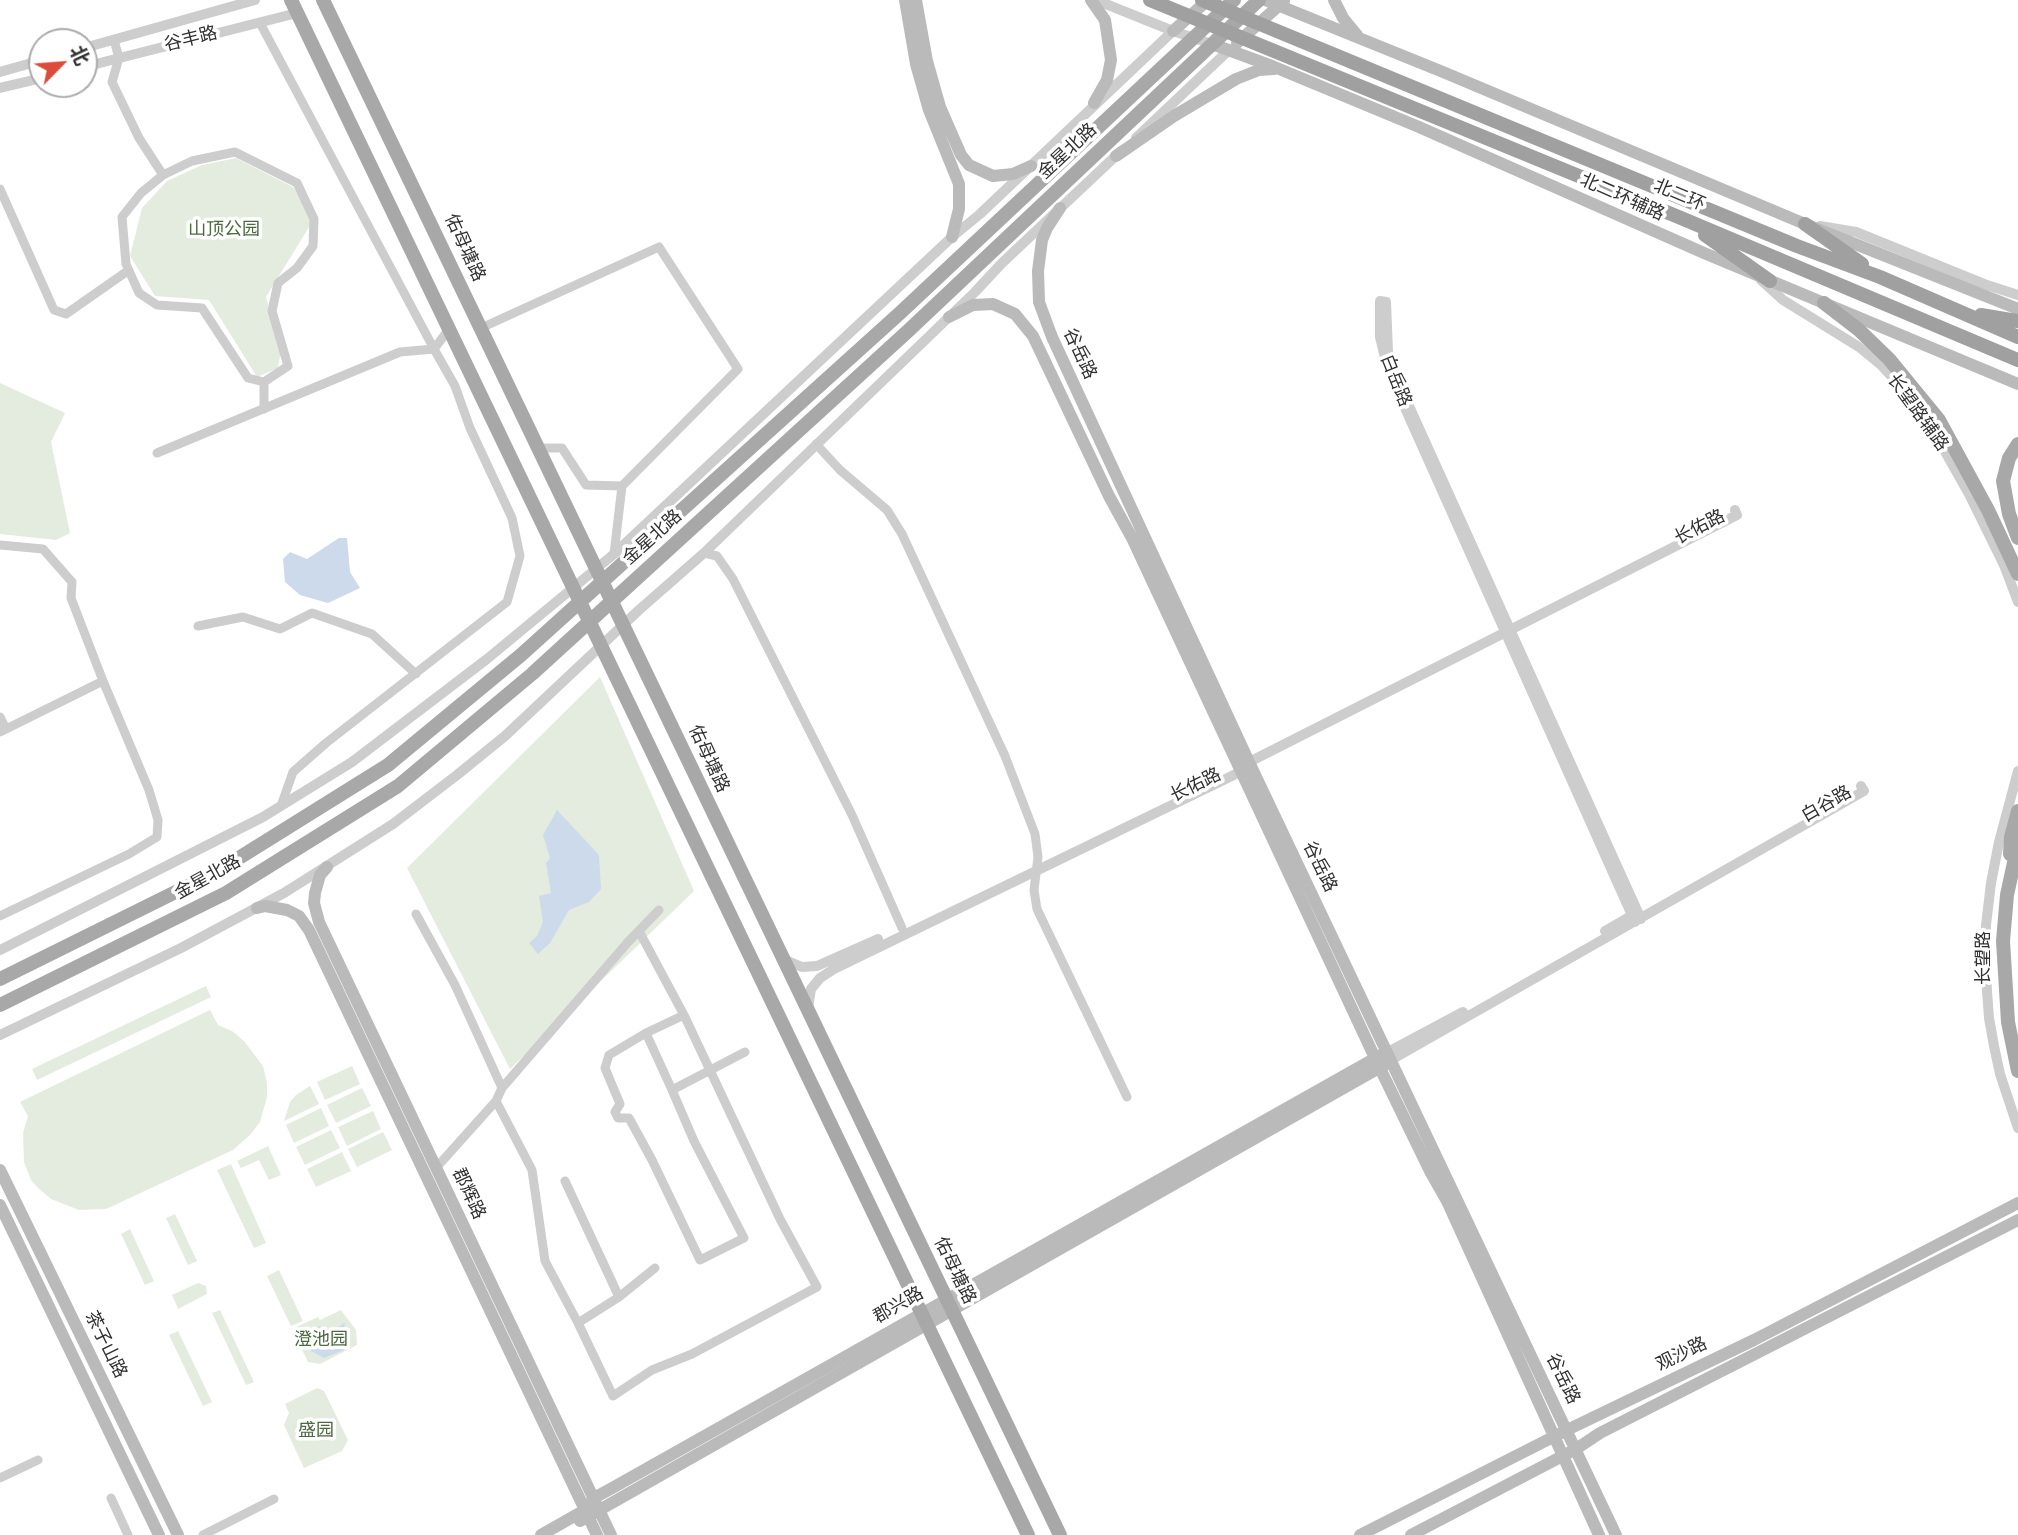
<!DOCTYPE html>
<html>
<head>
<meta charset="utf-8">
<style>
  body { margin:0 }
  #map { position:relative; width:2018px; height:1535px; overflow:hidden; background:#fff; font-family:"Titillium Web","Noto Sans SC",sans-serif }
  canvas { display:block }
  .north { position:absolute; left:28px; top:28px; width:70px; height:70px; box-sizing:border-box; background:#fff; border:2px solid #acacac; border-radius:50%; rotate:65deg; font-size:19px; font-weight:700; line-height:28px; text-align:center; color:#303030 }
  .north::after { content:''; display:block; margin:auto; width:24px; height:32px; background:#dc4c3d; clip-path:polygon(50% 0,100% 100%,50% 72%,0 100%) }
</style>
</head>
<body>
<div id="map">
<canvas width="2018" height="1535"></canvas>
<div class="north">北</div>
</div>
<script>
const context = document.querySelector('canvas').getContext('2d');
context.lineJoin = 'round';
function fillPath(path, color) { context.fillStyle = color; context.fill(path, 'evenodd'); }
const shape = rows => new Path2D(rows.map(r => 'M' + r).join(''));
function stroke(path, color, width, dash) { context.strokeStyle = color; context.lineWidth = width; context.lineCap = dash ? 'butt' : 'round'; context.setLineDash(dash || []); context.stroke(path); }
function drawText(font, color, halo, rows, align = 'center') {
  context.font = font + ' "Titillium Web","Noto Sans SC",sans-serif'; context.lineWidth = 7; context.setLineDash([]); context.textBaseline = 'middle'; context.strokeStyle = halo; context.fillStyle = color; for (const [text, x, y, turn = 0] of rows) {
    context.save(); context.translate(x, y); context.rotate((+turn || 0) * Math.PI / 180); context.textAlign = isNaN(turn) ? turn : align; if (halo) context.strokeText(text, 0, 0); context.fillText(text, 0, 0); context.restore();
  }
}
fillPath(shape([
  [236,158,293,187,314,219,266,297,281,350,278,368,257,377,209,300,155,296,130,256,142,208,167,181,202,165],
  [0,383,65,413,51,442,70,533,56,540,0,534],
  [600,677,694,891,510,1069,407,868],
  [206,986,211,997,37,1080,32,1069],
  [210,1010,218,1025,232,1031,244,1041,263,1066,267,1083,267,1097,260,1122,250,1135,233,1150,106,1209,79,1210,51,1199,37,1187,31,1180,24,1162,23,1133,28,1116,20,1102],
  [352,1066,360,1084,325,1100,317,1082],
  [310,1086,319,1104,284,1121,290,1102,296,1095],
  [362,1088,371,1106,336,1123,327,1105],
  [321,1108,329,1126,294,1143,286,1125],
  [373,1111,381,1129,347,1146,338,1127],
  [331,1130,340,1148,305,1165,296,1147],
  [383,1132,392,1150,357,1167,348,1149],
  [268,1146,281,1175,269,1180,259,1160,241,1168,237,1161],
  [342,1152,351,1171,316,1187,307,1169],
  [231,1164,266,1243,254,1248,217,1170],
  [175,1214,197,1261,188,1265,166,1218],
  [130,1229,154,1281,145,1285,121,1234],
  [279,1270,303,1321,291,1326,267,1276],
  [198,1283,206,1286,207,1294,178,1309,172,1295],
  [220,1310,254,1382,246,1385,212,1313],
  [341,1310,356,1330,357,1345,320,1364,308,1362,292,1329,318,1317,320,1320],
  [178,1331,212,1402,203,1406,169,1335],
  [317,1388,324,1391,348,1440,342,1451,304,1468,284,1425,289,1413,285,1404]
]), '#e4ecdf');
fillPath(shape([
  [339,538,347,538,350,572,360,588,328,603,300,595,285,582,283,559,290,552,307,559],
  [557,810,599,855,601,889,589,902,569,910,550,943,538,954,529,943,537,936,543,922,539,896,551,893,546,863,550,858,543,835],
  [345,1323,344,1329,350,1341,344,1350,324,1358,311,1351,312,1337,319,1326,333,1330]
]), '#ccdaeb');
stroke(shape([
  [260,23,434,349,449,329],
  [114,40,119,58,112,82,139,138,163,175,192,161,235,152,297,183,314,219,313,246,297,268,278,283,272,311,288,366,264,382,248,378,202,308,157,305,139,293,126,264,122,217,141,193,163,175],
  [0,189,54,310,66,314,129,270],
  [481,328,659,247,738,369,622,486,614,554],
  [264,382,264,409],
  [816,444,840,470,887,510,902,534,1005,756,1035,834,1038,857,1034,890,1037,909,1127,1097],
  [538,448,562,448,586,485,622,486],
  [157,453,400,352,434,349,455,386,470,428,512,518,520,556,507,602,326,743,293,772,281,806],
  [0,545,43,549,72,582,71,598,103,681,0,732],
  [704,553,717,556,733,579,852,815,902,928],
  [198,626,243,617,280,629,312,613,372,634,416,674],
  [0,717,6,729],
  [416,914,455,985,502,1088],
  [0,916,129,854,157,837,158,820,149,790,103,681],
  [684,1015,646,1033,609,1055,605,1068,620,1104,615,1112,618,1118,629,1118,652,1160,700,1260,744,1238,694,1141,672,1090,745,1052],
  [646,1033,672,1090],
  [496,1101,532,1170,545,1261,578,1323,613,1396,652,1370,692,1354,817,1287,780,1219,684,1015,639,931],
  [436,1168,496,1101,502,1088,628,942,659,910],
  [565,1181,619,1297,655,1268],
  [578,1323,619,1297],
  [0,1478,38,1460],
  [111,1498,128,1535],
  [203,1535,274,1499]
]), '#cdcdcd', 9);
stroke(shape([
  [1096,0,1173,31,1212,44],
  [84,48,255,0],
  [84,67,297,13],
  [0,72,42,60],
  [0,88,42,78],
  [1136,138,1229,50],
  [1820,226,1856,232,1984,284,2018,295],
  [1761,280,1783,300,1859,347,1881,365,1912,399,1934,432,1969,494,2004,565,2018,602],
  [2018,771,1999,842,1991,883,1986,925,1985,964,1989,1018,1994,1046,2000,1074,2018,1128],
  [1635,922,1388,370,1380,337,1380,301,1386,302,1388,352,1400,386,1641,919],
  [1605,931,1636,913],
  [0,950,263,817,352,762,487,659,614,554,952,237,980,214,1173,31],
  [783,959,802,967,817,966,878,939],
  [808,1008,811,989,820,978,834,969,1242,771,1249,762,1267,753,1737,515,1735,510],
  [0,1035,181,948,284,893,393,824,457,775,505,736,639,610,704,553,975,292,1002,263,1121,151],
  [1388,1052,1463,1012],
  [1391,1060,1864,791,1861,786]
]), '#cdcdcd', 10);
stroke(shape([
  [905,0,916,64,929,110,959,184,959,209,952,237],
  [916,0,927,61,940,107,961,155,969,165,993,176,1013,174,1031,166],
  [1091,0,1105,20,1111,60,1107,80,1094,103],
  [1265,0,1443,72,1805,224,2018,309],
  [1334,0,1343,18,1357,35],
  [1173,31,1208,0],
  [1237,43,1284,1],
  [1212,44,1272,66,1419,127,1704,253,2018,384],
  [1116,156,1174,116,1236,79,1259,70,1274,69],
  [1060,208,1047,228,1042,240,1038,271,1039,302,1052,337,1249,762,1616,1535],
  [949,317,973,305,993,304,1015,314,1033,336,1109,496,1132,538,1375,1058,1431,1173,1447,1201,1599,1535],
  [327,867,320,875,315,893,314,903,319,922,611,1535],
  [257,908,265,906,287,910,299,916,309,930,597,1535],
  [0,1170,178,1535],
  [0,1205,159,1535],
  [580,1521,1386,1064],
  [541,1535,585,1510,594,1498,614,1487,1381,1055],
  [1360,1535,1567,1430,1754,1340,2018,1203],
  [1411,1535,1576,1449,1600,1433,2018,1220]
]), '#bababa', 12);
stroke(shape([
  [291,0,1028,1535],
  [323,0,1060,1535],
  [1824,303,1859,330,1889,359,1939,420,1988,510,2018,574],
  [2018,444,2009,458,2003,481,2009,514,2018,538],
  [2018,844,2007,895,2003,941,2008,1022,2018,1071],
  [2010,854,2011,837,2018,811],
  [0,979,218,871,388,765,521,655,900,313,1234,0],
  [0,1005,226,893,398,786,532,674,908,331,1259,0]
]), '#a8a8a8', 14);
stroke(shape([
  [1150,0,1681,218,2018,360],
  [1202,0,1797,246,1880,277,2018,337],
  [1805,224,1862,264],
  [1705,235,1770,281],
  [1981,315,2018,321]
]), '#a0a0a0', 14);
drawText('18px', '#303030', '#fff', [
  ["谷丰路",191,40,-14],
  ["金星北路",1068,152,-43],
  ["北二环",1679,196,23],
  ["北二环辅路",1622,198,24],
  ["佑母塘路",464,248,65],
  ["谷岳路",1079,354,65],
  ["白岳路",1395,381,68],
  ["长望路辅路",1917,413,54],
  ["长佑路",1700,528,-27],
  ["金星北路",653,538,-42],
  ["佑母塘路",708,759,65],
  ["长佑路",1196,786,-26],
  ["白谷路",1827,805,-30],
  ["谷岳路",1319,867,64],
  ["金星北路",208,878,-29],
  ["长望路",1985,958,-90],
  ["郡辉路",468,1194,65],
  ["佑母塘路",954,1271,64],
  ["郡兴路",899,1306,-30],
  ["茶子山路",105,1345,64],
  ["观沙路",1682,1355,-26],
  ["谷岳路",1562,1379,64]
]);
drawText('18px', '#4c693f', '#fff', [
  ["山顶公园",224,231],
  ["澄池园",321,1341],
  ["盛园",316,1432]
]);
</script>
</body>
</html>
